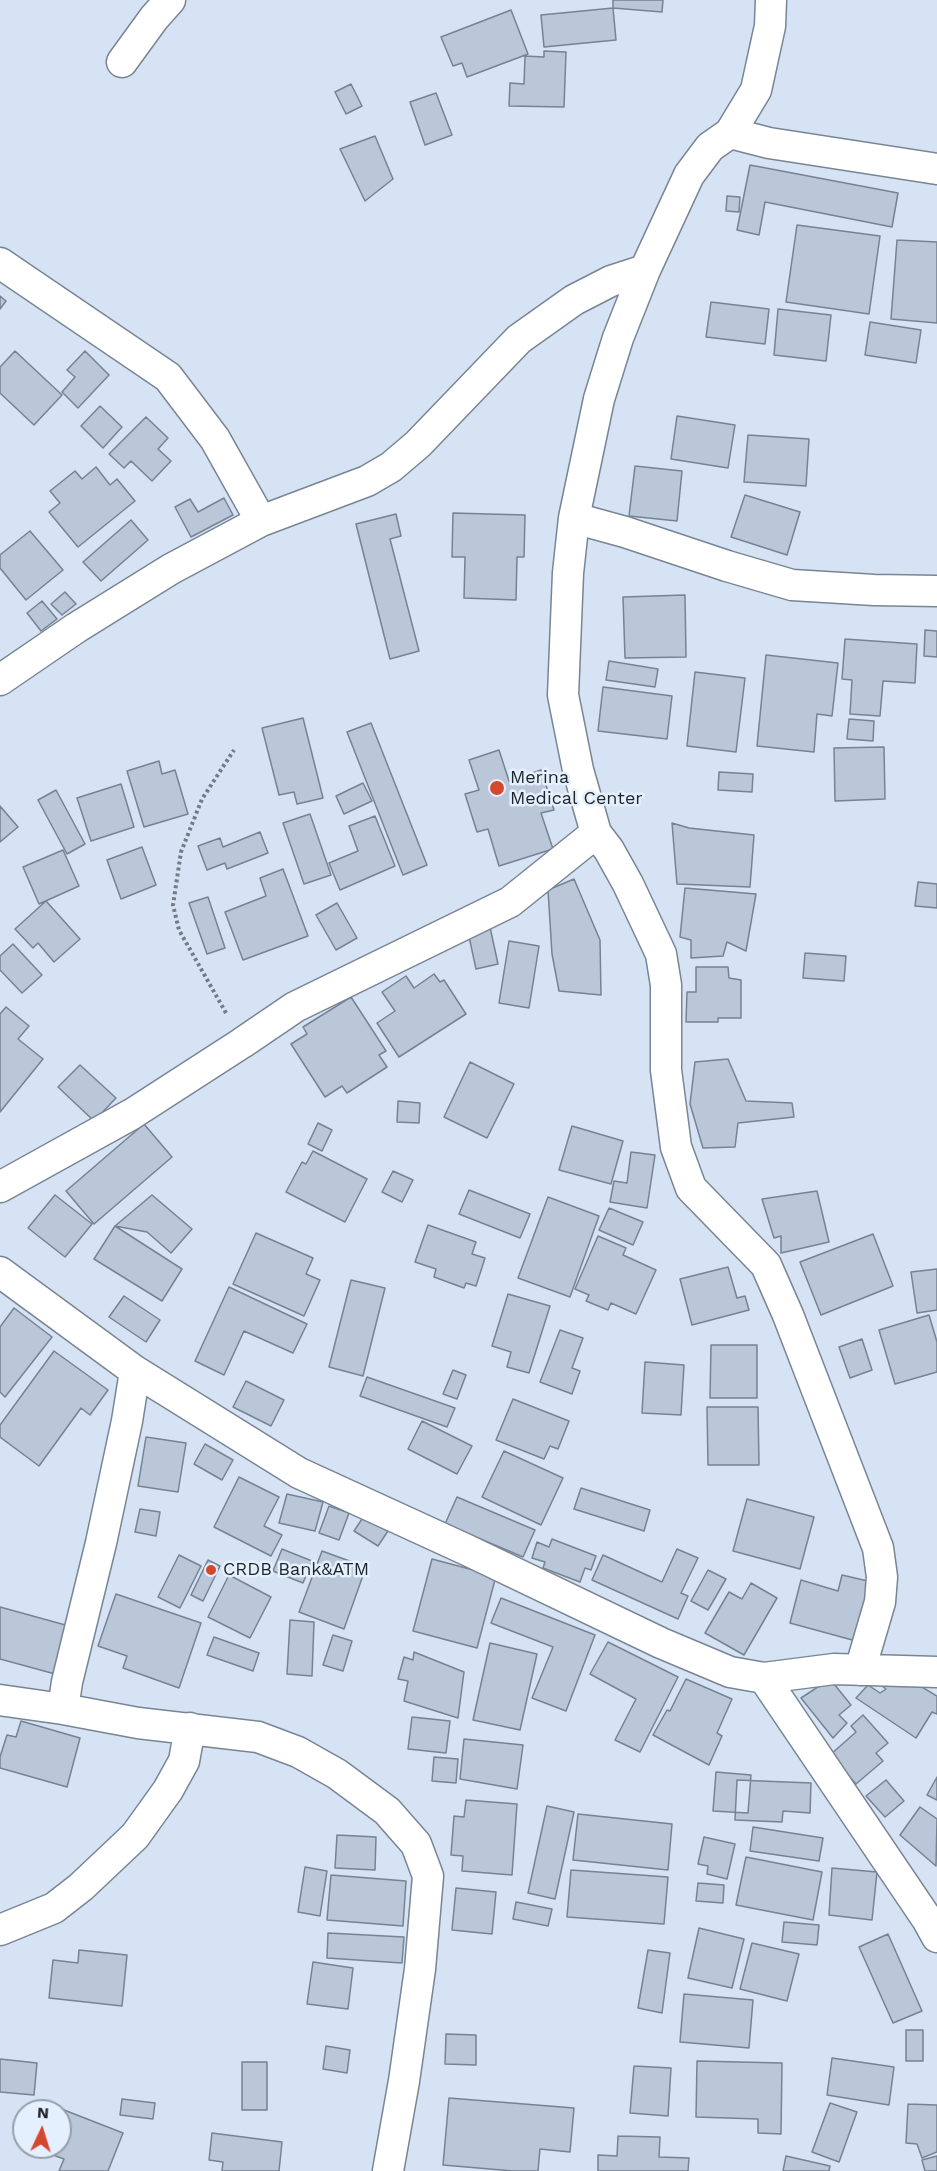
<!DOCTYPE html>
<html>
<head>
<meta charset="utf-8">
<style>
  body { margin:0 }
  #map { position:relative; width:937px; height:2171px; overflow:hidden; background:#d5e3f4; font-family:"Work Sans",sans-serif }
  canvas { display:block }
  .north { position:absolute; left:12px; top:2099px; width:60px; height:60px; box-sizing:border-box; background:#e5f0fe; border:2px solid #969ea9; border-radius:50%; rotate:4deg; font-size:16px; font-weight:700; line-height:24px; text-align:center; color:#1f242a }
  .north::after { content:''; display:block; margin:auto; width:21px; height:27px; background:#d44830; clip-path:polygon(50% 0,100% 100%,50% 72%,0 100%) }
</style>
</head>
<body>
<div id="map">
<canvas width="937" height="2171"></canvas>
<div class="north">N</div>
</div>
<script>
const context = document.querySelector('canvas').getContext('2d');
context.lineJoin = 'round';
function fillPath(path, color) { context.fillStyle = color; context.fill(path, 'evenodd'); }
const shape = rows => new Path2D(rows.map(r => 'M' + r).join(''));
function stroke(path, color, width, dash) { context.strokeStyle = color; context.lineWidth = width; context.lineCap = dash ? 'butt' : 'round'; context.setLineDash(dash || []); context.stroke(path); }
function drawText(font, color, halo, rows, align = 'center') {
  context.font = font + ' "Work Sans",sans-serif'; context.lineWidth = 5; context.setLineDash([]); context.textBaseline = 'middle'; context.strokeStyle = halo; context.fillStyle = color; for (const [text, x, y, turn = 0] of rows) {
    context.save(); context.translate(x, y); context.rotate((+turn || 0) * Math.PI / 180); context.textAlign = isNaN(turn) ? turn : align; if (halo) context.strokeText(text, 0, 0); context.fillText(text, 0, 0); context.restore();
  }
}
const building = shape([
  [613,0,663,0,662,12,613,8,613,0],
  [613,8,616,40,544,47,541,15,613,8],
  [511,10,528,54,467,77,462,63,453,66,441,37,511,10],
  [544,51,566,52,564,107,509,106,510,83,524,84,525,56,544,57,544,51],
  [351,84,362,106,346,114,335,92,351,84],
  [436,93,452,135,425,145,410,102,436,93],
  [375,136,393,179,365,201,340,149,375,136],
  [750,165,898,193,892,227,765,202,759,235,737,230,750,165],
  [727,196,740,197,739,212,726,211,727,196],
  [797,225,880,236,869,314,786,302,797,225],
  [897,240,937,242,937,323,891,319,897,240],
  [0,296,6,301,0,309,0,296],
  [711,302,769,309,765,344,706,337,711,302],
  [778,309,831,315,826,361,774,355,778,309],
  [870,322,921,330,916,363,865,355,870,322],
  [15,351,62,395,34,425,0,393,0,367,15,351],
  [85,351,109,375,78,408,62,392,75,377,67,370,85,351],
  [100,406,122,427,103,448,81,426,100,406],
  [677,416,735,425,728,468,671,459,677,416],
  [146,417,168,438,158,449,171,461,152,481,131,461,124,468,109,454,146,417],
  [748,435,809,439,806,486,744,482,748,435],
  [635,466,682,471,677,521,629,516,635,466],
  [96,467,110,485,117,479,135,501,78,547,49,512,60,503,50,491,75,471,82,479,96,467],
  [745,495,800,512,787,555,731,537,745,495],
  [224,498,233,515,191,537,175,507,190,499,198,512,224,498],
  [453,513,525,515,524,557,517,557,516,600,464,598,465,557,452,557,453,513],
  [396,514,401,536,390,539,419,651,390,659,356,524,396,514],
  [131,520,148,540,101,581,83,562,131,520],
  [30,531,63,570,26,600,0,568,0,555,30,531],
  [65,592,76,604,62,615,51,604,65,592],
  [685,595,686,657,625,658,623,597,685,595],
  [42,601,57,619,41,631,27,613,42,601],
  [925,630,937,631,937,657,924,656,925,630],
  [845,639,917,644,915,683,883,681,880,716,850,714,852,680,842,679,845,639],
  [766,655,838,663,832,716,817,714,814,752,757,746,766,655],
  [609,661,658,669,655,687,606,680,609,661],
  [695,672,745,678,736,752,687,746,695,672],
  [603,687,672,696,667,739,598,731,603,687],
  [303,718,323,798,297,804,294,792,279,795,262,728,303,718],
  [849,719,874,721,873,741,847,739,849,719],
  [371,723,427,865,403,875,347,732,371,723],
  [884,747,885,799,835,801,834,748,884,747],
  [499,750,509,781,541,770,554,810,541,813,553,849,499,866,488,829,477,832,465,794,479,790,469,760,499,750],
  [159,761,162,774,175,770,188,814,144,827,127,771,159,761],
  [719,772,753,774,752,792,718,790,719,772],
  [363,783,372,801,344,814,336,796,363,783],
  [121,784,134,827,91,841,77,798,121,784],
  [56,790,85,844,67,854,38,800,56,790],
  [0,806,18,827,0,842,0,806],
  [310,814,331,875,304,884,283,823,310,814],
  [375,816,395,866,340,890,329,863,358,851,349,826,375,816],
  [672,823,689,828,754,835,750,887,677,884,672,823],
  [260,832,268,853,227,869,225,863,207,870,198,846,220,838,223,847,260,832],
  [142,847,156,885,121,899,107,860,142,847],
  [63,850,79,886,39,904,23,867,63,850],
  [283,869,308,936,243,960,225,912,266,896,260,878,283,869],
  [574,879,600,940,601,995,559,991,552,954,548,890,574,879],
  [918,882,937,884,937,908,915,906,918,882],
  [685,888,756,894,746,951,727,942,723,956,691,958,691,940,680,937,685,888],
  [208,897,225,948,207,954,189,903,208,897],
  [46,901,80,939,54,962,38,943,33,948,15,929,46,901],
  [337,903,357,938,336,950,316,915,337,903],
  [490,927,498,964,476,969,468,932,490,927],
  [509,941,539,946,529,1008,499,1003,509,941],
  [13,944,42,975,22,993,0,970,0,956,13,944],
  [805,953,846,956,844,981,803,978,805,953],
  [696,967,728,967,729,978,741,980,741,1018,718,1018,718,1022,686,1022,687,992,696,992,696,967],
  [434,974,440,982,444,980,466,1014,399,1057,377,1023,395,1011,382,992,406,976,414,988,434,974],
  [351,997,386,1051,379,1055,387,1067,347,1093,342,1086,325,1097,291,1044,307,1034,303,1027,351,997],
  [6,1007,29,1026,18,1039,43,1059,0,1112,0,1014,6,1007],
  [728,1059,746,1101,792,1103,794,1117,738,1123,735,1147,703,1148,690,1104,695,1062,728,1059],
  [470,1062,514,1084,487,1138,444,1117,470,1062],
  [80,1065,116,1098,94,1121,58,1087,80,1065],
  [398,1101,420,1103,419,1123,397,1122,398,1101],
  [318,1123,332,1130,322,1151,308,1144,318,1123],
  [144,1124,172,1157,94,1224,66,1191,144,1124],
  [572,1126,623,1141,611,1184,559,1170,572,1126],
  [313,1151,367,1179,345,1222,286,1192,302,1162,306,1164,313,1151],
  [631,1152,655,1155,647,1208,610,1202,614,1181,627,1183,631,1152],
  [393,1171,413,1180,402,1202,382,1192,393,1171],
  [469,1190,530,1214,520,1238,459,1214,469,1190],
  [817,1191,829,1242,781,1253,781,1236,774,1238,762,1199,817,1191],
  [55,1195,92,1224,65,1257,28,1228,55,1195],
  [152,1195,192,1229,171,1253,147,1232,115,1226,152,1195],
  [548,1197,599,1216,570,1297,518,1278,548,1197],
  [609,1208,643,1222,633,1245,599,1230,609,1208],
  [428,1225,476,1242,472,1254,485,1258,476,1286,466,1283,464,1288,434,1277,436,1269,415,1262,428,1225],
  [115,1226,182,1269,162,1301,94,1259,115,1226],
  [256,1233,313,1258,306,1274,320,1280,304,1316,233,1284,256,1233],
  [873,1234,893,1286,821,1315,800,1262,873,1234],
  [598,1236,626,1248,623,1255,656,1270,636,1314,611,1303,608,1310,586,1301,589,1295,575,1289,598,1236],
  [728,1267,737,1298,745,1296,749,1310,692,1325,680,1279,728,1267],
  [937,1269,937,1310,917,1313,911,1272,937,1269],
  [351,1280,385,1288,363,1376,329,1367,351,1280],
  [229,1287,307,1324,293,1353,244,1331,224,1375,195,1361,229,1287],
  [508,1294,550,1306,529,1373,507,1367,511,1352,492,1346,508,1294],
  [124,1296,160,1320,146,1342,109,1317,124,1296],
  [14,1308,52,1337,5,1397,0,1392,0,1327,14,1308],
  [929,1315,937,1342,937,1372,895,1384,879,1330,929,1315],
  [560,1330,583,1338,572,1368,580,1371,572,1394,540,1382,560,1330],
  [862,1339,872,1370,850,1378,839,1347,862,1339],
  [711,1345,757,1345,757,1398,710,1398,711,1345],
  [54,1351,108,1390,90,1415,81,1408,39,1466,0,1437,0,1425,54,1351],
  [645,1362,684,1365,681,1415,642,1413,645,1362],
  [453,1370,466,1375,457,1399,443,1394,453,1370],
  [367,1377,455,1408,447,1427,360,1396,367,1377],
  [246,1381,284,1400,271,1426,233,1407,246,1381],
  [513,1399,569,1421,558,1449,550,1446,544,1459,496,1440,513,1399],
  [707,1407,758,1407,759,1465,708,1465,707,1407],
  [422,1421,472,1446,457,1474,408,1449,422,1421],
  [146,1437,186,1443,178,1492,138,1486,146,1437],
  [205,1444,233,1460,222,1480,194,1464,205,1444],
  [504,1451,563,1478,541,1525,482,1497,504,1451],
  [239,1477,279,1497,264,1526,282,1535,271,1556,214,1527,239,1477],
  [581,1488,650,1510,644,1531,574,1509,581,1488],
  [287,1494,323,1502,315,1531,279,1523,287,1494],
  [457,1497,535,1530,523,1557,445,1524,457,1497],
  [747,1499,814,1517,800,1569,733,1551,747,1499],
  [329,1506,349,1513,339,1540,319,1533,329,1506],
  [140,1509,160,1512,156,1536,135,1532,140,1509],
  [364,1516,388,1531,378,1546,354,1531,364,1516],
  [552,1539,596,1556,591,1570,585,1568,580,1582,543,1568,545,1562,532,1558,537,1542,549,1547,552,1539],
  [282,1549,312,1561,303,1583,273,1571,282,1549],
  [677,1549,698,1558,681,1593,688,1596,678,1619,592,1580,603,1555,662,1582,677,1549],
  [322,1551,366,1567,344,1629,299,1612,322,1551],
  [179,1555,201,1566,180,1608,158,1597,179,1555],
  [432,1559,496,1576,477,1648,413,1631,432,1559],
  [208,1560,220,1566,203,1601,191,1595,208,1560],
  [708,1570,726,1579,708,1610,691,1601,708,1570],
  [229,1575,271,1597,250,1638,208,1617,229,1575],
  [842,1575,872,1582,856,1641,790,1623,801,1580,838,1591,842,1575],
  [751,1583,777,1598,744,1655,705,1633,729,1592,742,1599,751,1583],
  [116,1594,201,1623,179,1688,123,1668,127,1656,98,1646,116,1594],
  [501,1598,595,1635,566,1711,532,1698,553,1647,491,1623,501,1598],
  [0,1607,69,1626,55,1674,0,1659,0,1607],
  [290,1620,314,1622,312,1676,287,1674,290,1620],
  [333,1635,352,1641,343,1671,323,1665,333,1635],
  [214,1637,259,1653,253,1671,207,1655,214,1637],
  [608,1642,678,1677,640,1752,615,1740,636,1699,590,1674,608,1642],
  [490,1643,537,1654,520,1730,473,1720,490,1643],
  [414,1652,464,1672,458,1718,404,1701,408,1681,398,1679,404,1657,413,1660,414,1652],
  [902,1675,937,1696,937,1714,932,1712,916,1738,856,1698,868,1685,880,1693,886,1689,876,1681,902,1675],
  [686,1679,732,1699,717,1733,722,1736,709,1765,653,1735,667,1710,670,1711,686,1679],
  [830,1679,851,1705,839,1715,847,1723,833,1738,801,1698,830,1679],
  [863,1715,888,1743,876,1753,883,1761,856,1784,830,1755,856,1732,851,1726,863,1715],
  [412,1717,450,1721,446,1753,408,1749,412,1717],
  [21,1721,80,1738,67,1787,0,1768,0,1757,7,1735,16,1737,21,1721],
  [464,1739,523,1745,517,1789,460,1779,464,1739],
  [434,1757,458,1759,456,1783,432,1781,434,1757],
  [716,1772,751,1775,748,1813,713,1811,716,1772],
  [937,1777,937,1800,927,1795,937,1777],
  [737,1780,811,1783,810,1813,783,1811,782,1822,735,1820,737,1780],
  [886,1780,904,1801,885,1817,866,1796,886,1780],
  [466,1800,517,1804,512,1875,462,1871,463,1856,451,1855,454,1816,464,1817,466,1800],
  [547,1806,574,1812,555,1899,528,1893,547,1806],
  [920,1807,937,1819,936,1866,900,1835,920,1807],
  [578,1814,672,1824,668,1870,573,1860,578,1814],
  [753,1827,823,1838,819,1861,750,1851,753,1827],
  [337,1835,376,1837,375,1870,335,1868,337,1835],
  [704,1837,735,1844,727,1879,707,1874,708,1866,698,1864,704,1837],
  [746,1857,822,1872,813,1920,736,1905,746,1857],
  [305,1867,327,1871,320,1916,298,1912,305,1867],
  [832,1868,877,1872,872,1920,829,1915,832,1868],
  [571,1870,668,1877,664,1924,567,1917,571,1870],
  [331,1875,406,1881,403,1926,327,1920,331,1875],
  [698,1883,724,1885,723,1903,696,1901,698,1883],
  [456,1888,496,1892,492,1934,452,1930,456,1888],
  [516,1902,552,1909,548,1926,513,1919,516,1902],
  [784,1922,819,1925,817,1945,782,1942,784,1922],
  [699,1928,744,1939,732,1988,688,1978,699,1928],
  [328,1933,404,1937,402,1963,327,1958,328,1933],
  [888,1934,922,2011,893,2023,859,1947,888,1934],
  [752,1943,799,1954,787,2001,740,1989,752,1943],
  [79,1950,127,1955,122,2006,49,1998,53,1960,78,1963,79,1950],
  [648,1950,670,1953,662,2013,638,2008,648,1950],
  [313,1962,353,1968,348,2009,307,2004,313,1962],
  [684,1994,753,2000,749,2048,680,2042,684,1994],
  [906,2030,923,2030,923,2061,906,2061,906,2030],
  [446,2034,476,2035,476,2065,445,2064,446,2034],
  [326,2046,350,2050,347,2073,323,2069,326,2046],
  [832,2058,894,2067,889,2105,827,2095,832,2058],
  [0,2059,37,2063,34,2095,0,2092,0,2059],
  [697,2061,782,2063,781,2134,758,2133,758,2119,696,2117,697,2061],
  [242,2062,267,2062,267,2110,242,2110,242,2062],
  [634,2066,671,2068,668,2116,630,2113,634,2066],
  [449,2098,574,2108,570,2152,540,2149,538,2171,513,2171,443,2165,449,2098],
  [122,2099,155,2103,153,2119,120,2115,122,2099],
  [830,2103,857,2112,839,2162,812,2152,830,2103],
  [908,2104,937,2105,937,2152,922,2158,917,2144,906,2143,908,2104],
  [59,2108,123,2133,108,2171,59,2171,64,2159,42,2151,44,2147,60,2147,59,2108],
  [212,2133,282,2142,279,2171,222,2171,223,2162,209,2160,212,2133],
  [618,2136,660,2137,659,2157,689,2158,688,2171,598,2171,598,2155,617,2156,618,2136],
  [786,2156,830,2166,829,2171,783,2171,786,2156],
  [937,2156,937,2171,925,2171,922,2160,937,2156]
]);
fillPath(building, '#b9c7d8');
stroke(building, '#768392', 1.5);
const street = shape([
  [771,0,770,26,756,90,730,133,710,147,689,175,645,270,618,338,599,399,574,518,568,573,563,695,578,770,596,833,609,850,628,884,661,954,666,985,666,1070,676,1147,691,1188,766,1265,788,1315,878,1548,882,1577,880,1602,860,1670],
  [122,62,154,18,170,0],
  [730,133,769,143,937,169],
  [0,263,168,377,215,439,261,521],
  [574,518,625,532,727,566,792,585,874,590,937,591],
  [0,680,76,628,171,569,261,521,367,481,391,467,418,444,519,339,574,300,611,281,645,270],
  [0,1187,132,1114,242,1043,295,1007,510,902,596,833],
  [0,1272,135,1371,299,1473,467,1550,661,1643,730,1672,764,1678,834,1669,937,1672],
  [764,1678,927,1919,937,1937],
  [0,1700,63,1709,138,1723,258,1737,298,1752,337,1774,387,1811,416,1844,428,1876,420,1969,404,2081,388,2171],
  [63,1709,67,1682,101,1543,127,1421,135,1371],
  [0,1930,54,1908,81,1887,135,1836,168,1790,184,1761,190,1728]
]);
stroke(street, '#788594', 33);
stroke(shape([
  [226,1013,179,930,173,905,181,852,202,799,234,750]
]), '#727b86', 4, [3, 3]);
stroke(street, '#fff', 30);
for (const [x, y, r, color] of [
  [497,788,8,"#d44830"],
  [211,1570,6,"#d44830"]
]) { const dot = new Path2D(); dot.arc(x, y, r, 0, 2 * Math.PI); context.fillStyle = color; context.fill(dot); stroke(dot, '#e5f0fe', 2); }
drawText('18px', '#1f242a', '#e5f0fe', [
  ["Merina",510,778],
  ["Medical Center",510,799],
  ["CRDB Bank&ATM",223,1570]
], 'left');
</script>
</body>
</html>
